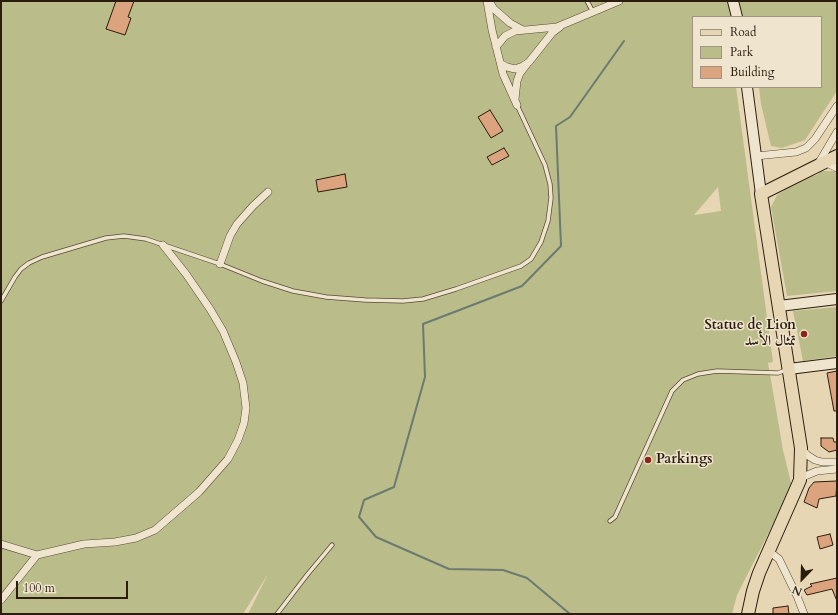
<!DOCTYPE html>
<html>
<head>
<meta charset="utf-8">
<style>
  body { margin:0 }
  #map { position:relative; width:838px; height:615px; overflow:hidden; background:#e7d6b4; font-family:Cardo,serif }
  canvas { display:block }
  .frame { position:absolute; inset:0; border:2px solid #2a1d0f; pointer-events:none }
  .legend { position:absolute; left:692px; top:16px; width:130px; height:72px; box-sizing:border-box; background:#efe4ce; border:1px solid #a09482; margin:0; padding:5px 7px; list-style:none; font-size:12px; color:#2a1d0f }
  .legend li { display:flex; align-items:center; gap:8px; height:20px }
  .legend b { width:20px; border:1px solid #a09482 }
  .north { position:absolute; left:782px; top:559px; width:40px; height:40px; -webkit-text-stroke:3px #efe4ce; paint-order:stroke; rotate:203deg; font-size:11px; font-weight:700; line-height:16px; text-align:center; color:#2a1d0f }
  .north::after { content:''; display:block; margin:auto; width:14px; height:18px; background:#2a1d0f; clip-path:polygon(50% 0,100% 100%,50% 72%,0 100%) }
  .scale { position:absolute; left:16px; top:581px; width:112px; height:18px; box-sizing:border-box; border:2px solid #2a1d0f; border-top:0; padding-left:5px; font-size:12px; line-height:14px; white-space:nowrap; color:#2a1d0f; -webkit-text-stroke:3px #efe4ce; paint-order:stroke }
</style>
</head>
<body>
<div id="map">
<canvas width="838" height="615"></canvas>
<div class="frame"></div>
<ul class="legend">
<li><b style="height:5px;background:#e7d6b4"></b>Road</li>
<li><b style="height:11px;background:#babc89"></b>Park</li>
<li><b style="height:11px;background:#dba47e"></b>Building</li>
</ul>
<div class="north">N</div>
<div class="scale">100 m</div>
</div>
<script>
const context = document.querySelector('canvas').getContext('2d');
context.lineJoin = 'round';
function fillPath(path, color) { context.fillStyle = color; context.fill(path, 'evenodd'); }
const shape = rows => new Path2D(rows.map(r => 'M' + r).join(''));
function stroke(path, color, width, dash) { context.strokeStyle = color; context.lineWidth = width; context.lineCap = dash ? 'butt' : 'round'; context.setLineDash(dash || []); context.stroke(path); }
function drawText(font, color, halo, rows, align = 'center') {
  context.font = font + ' Cardo,Amiri,serif'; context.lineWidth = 3; context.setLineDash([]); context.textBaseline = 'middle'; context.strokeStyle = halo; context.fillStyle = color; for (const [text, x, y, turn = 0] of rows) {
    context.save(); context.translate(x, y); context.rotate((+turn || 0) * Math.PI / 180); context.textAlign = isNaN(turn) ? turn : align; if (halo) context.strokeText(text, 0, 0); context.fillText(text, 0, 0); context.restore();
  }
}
fillPath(shape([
  [1,1,837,1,837,91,805,140,782,148,771,146,761,104,759,87,821,87,821,17,693,17,693,87,736,87,773,362,768,363,783,450,792,487,737,595,732,614,248,614,268,574,243,614,1,614],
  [718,187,721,211,694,215],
  [821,171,837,171,837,291,787,296,771,207,777,195,802,178,817,175],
  [837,307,837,356,803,361,793,311]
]), '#babc89');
stroke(shape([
  [570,614,527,578,503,570,449,569,376,537,359,517,364,500,394,487,425,377,423,324,522,286,561,246,556,126,570,117,624,41]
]), '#6b7b6f', 2);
const building = shape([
  [116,1,134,1,128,17,131,18,125,35,106,29,116,1],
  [490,110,503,131,491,138,478,117,490,110],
  [504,148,509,156,492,165,487,157,504,148],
  [345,174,347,187,318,192,316,180,345,174],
  [837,371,837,411,834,411,827,373,837,371],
  [821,438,833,438,834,442,837,442,837,450,829,452,821,446,821,438],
  [837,481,836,496,819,499,817,508,804,502,809,488,814,482,837,481],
  [830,534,833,545,820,549,817,537,830,534],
  [837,578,837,601,832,589,807,595,804,590,812,586,810,584,837,578],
  [788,606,789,614,773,614,773,608,788,606]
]);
fillPath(building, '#dba47e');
stroke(building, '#2a1d0f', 1);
const service = shape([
  [587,1,593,12],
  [1,301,15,277,21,269,29,263,42,257,106,238,124,236,146,239,220,264,262,281,293,291,326,297,365,300,403,301,423,299,456,289,521,266,531,259,541,242,548,221,551,198,550,184,545,165,517,105],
  [610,521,615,517,672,391,683,380,698,374,717,371,778,373,786,370],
  [277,614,307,575,332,545]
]);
const minor = shape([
  [487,1,492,30,503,74,517,105],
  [489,1,494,9,510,23,523,30],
  [496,47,505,36,515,31,557,27,619,1],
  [501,64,507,67,515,69,523,66,529,62,552,33,560,27],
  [515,99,517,81,520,73,527,64],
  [756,156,796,152,806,148,815,139,837,106],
  [825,162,837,168],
  [818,164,837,132],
  [220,264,230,236,237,224,253,206,268,192],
  [802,449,807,455,815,460,822,462,837,462],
  [800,480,805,476,817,471,837,469],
  [1,544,37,555],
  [770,552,779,559,797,596,804,614],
  [1,600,37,555,84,544,115,542,136,538,155,530,199,492,228,459,238,440,244,423,246,408,243,383,236,362,223,331,210,309,186,274,163,245]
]);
const secondary = shape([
  [733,1,737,17],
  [747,87,761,194],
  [779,306,837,299],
  [789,369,837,363]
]);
const primary = shape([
  [748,614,753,591,759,573,800,480,801,448,761,194,837,156]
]);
stroke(service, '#594b38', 5);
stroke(minor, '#594b38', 8);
stroke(secondary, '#2a1d0f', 12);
stroke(primary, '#2a1d0f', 14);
stroke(service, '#efe4ce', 3.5);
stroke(minor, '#efe4ce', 7);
stroke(secondary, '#efe4ce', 10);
stroke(primary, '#e7d6b4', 12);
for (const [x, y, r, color] of [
  [804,334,4,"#8f2418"],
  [648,460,4,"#8f2418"]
]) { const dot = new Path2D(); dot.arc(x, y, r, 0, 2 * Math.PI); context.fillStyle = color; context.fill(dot); stroke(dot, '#efe4ce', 1.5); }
drawText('bold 14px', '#2a1d0f', '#efe4ce', [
  ["Statue de Lion",796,326],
  ["تمثال الأسد",796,342],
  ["Parkings",656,460,"left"]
], 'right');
</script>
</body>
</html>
